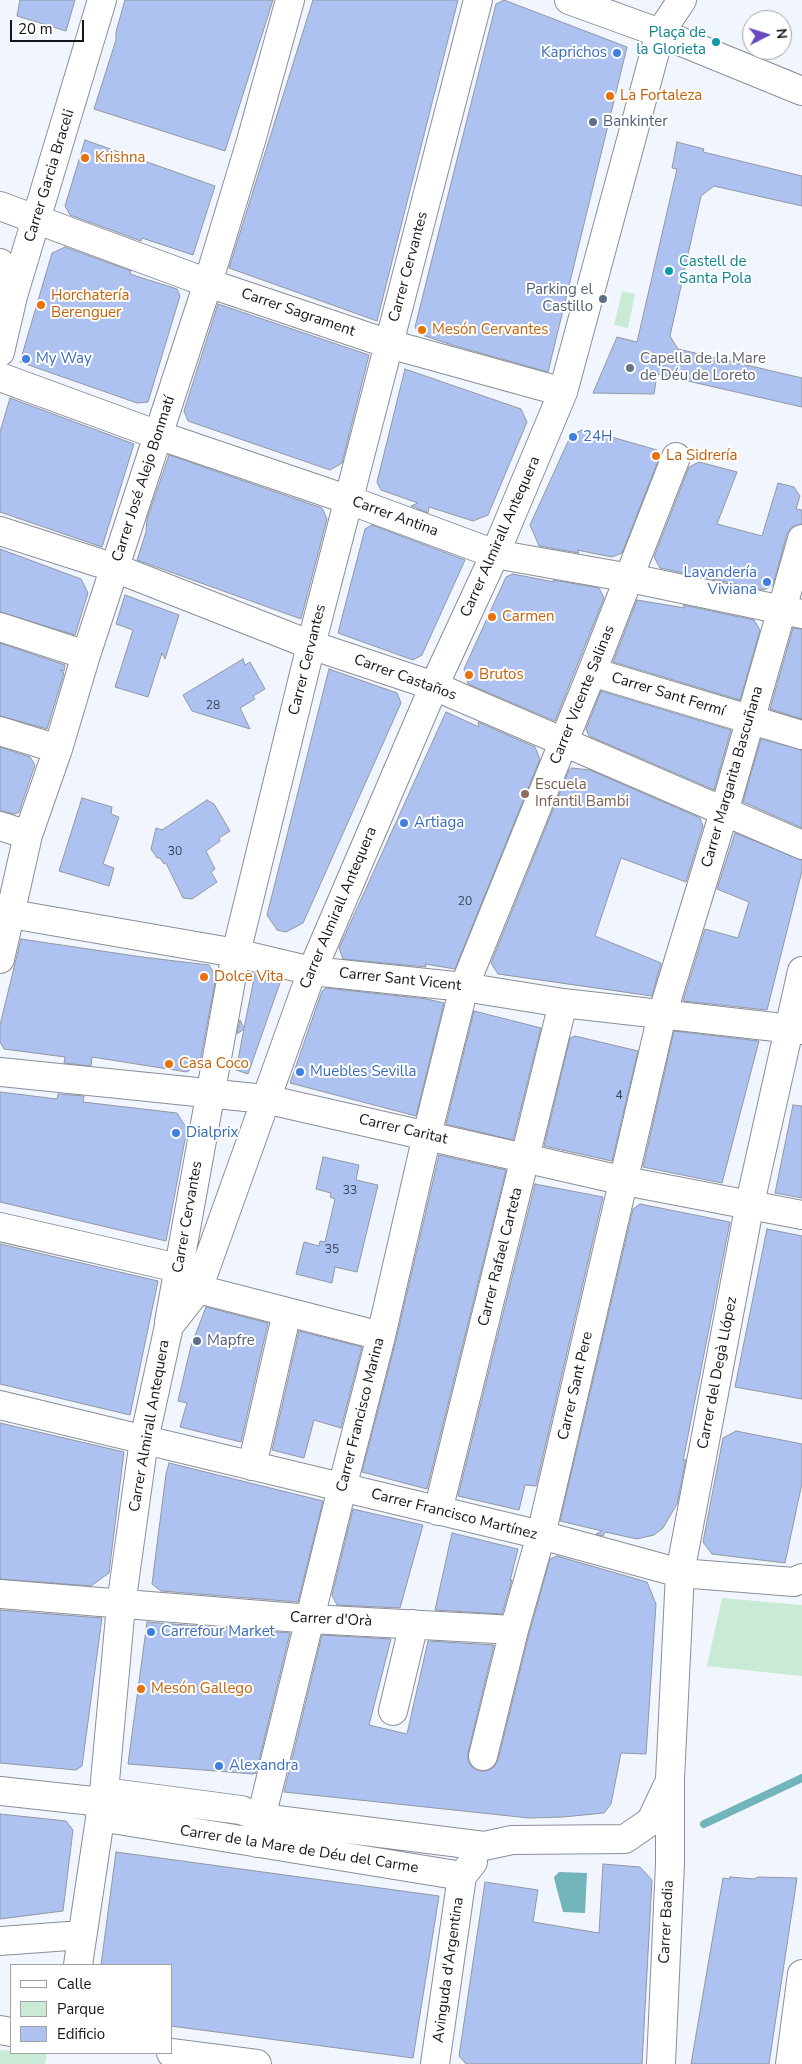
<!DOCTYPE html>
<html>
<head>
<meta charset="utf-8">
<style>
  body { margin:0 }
  #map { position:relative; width:802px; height:2064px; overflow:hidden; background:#f1f5fe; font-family:"Nunito Sans",sans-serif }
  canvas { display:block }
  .legend { position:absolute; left:10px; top:1964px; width:162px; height:90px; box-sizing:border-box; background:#fff; border:1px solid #a1a2a3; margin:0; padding:6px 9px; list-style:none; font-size:15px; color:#14161a }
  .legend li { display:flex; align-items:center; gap:10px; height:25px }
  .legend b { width:25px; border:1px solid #a1a2a3 }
  .north { position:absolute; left:742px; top:10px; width:50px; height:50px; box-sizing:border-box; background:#fff; border:1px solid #a1a2a3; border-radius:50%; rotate:85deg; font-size:14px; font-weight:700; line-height:20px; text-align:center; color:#14161a }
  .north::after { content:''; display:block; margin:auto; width:18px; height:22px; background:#6a49c1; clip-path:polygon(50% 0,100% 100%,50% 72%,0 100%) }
  .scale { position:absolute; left:10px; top:20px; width:74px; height:22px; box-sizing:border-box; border:2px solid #14161a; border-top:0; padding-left:6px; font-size:15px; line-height:18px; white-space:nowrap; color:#14161a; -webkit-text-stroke:4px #fff; paint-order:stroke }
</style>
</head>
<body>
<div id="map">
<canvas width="802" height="2064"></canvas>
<ul class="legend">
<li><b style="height:6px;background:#fff"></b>Calle</li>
<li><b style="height:14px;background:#c9ebd5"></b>Parque</li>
<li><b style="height:14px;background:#adc2f0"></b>Edificio</li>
</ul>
<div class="north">N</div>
<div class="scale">20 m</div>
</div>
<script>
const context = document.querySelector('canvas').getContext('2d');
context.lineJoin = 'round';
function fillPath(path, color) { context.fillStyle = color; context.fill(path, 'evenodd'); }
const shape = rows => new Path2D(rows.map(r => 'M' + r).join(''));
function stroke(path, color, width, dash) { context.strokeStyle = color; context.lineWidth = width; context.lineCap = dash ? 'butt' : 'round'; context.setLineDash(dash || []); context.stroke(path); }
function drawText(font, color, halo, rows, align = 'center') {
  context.font = font + ' "Nunito Sans",sans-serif'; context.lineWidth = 4; context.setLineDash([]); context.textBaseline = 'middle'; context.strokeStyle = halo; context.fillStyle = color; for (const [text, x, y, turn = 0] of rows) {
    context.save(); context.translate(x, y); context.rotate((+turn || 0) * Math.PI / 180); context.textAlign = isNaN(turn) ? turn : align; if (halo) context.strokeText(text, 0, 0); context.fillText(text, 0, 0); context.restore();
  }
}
fillPath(shape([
  [622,291,635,294,628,328,614,325],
  [722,1598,802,1605,802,1676,707,1666],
  [0,2050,11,2051,11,2053,47,2054,45,2064,0,2064]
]), '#c9ebd5');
fillPath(shape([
  [559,1872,587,1873,585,1913,563,1912,555,1882,554,1877]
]), '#71b5ba');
stroke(shape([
  [704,1824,802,1778]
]), '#71b5ba', 8);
const building = shape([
  [20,0,75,0,66,31,17,16,20,0],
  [125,0,273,0,225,151,94,109,116,40,116,32,125,0],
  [313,0,458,0,377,321,229,268,313,0],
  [504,0,627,47,548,372,452,345,419,334,415,327,496,4,504,0],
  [85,140,215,186,193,255,142,238,141,241,70,215,65,206,85,140],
  [677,142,704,149,703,152,802,176,802,206,714,186,701,196,670,336,678,349,802,378,802,407,657,374,654,394,593,393,617,337,637,342,677,169,672,168,677,142],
  [65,247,131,271,130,274,177,289,180,296,148,402,137,403,20,362,52,253,65,247],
  [218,304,369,355,342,463,330,470,188,421,184,411,218,304],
  [405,369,521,409,527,422,488,515,473,521,429,507,428,513,411,506,418,503,381,490,377,482,405,369],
  [10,398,134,444,102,547,0,512,0,432,10,398],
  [582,430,606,439,608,436,657,450,660,456,622,553,612,557,577,550,579,553,539,546,530,525,571,435,582,430],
  [169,455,322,508,327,519,301,619,137,560,146,532,147,519,169,455],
  [699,462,737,472,717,524,762,536,778,483,794,487,800,496,796,509,802,510,802,524,792,527,787,534,773,585,764,590,660,568,654,557,689,467,699,462],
  [372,525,465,560,422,655,413,660,338,633,365,529,372,525],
  [0,549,81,579,88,593,75,635,0,612,0,549],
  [513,574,554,582,553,580,599,588,604,598,555,721,468,684,464,669,506,577,513,574],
  [125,595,179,615,165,659,162,653,148,697,115,687,133,630,116,624,125,595],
  [637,600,685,608,683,605,754,620,760,630,740,700,613,662,637,600],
  [793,628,802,629,802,719,770,709,793,628],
  [0,643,65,665,64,671,60,670,64,673,47,729,0,716,0,643],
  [243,659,245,665,250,662,265,689,253,696,255,699,240,708,250,729,192,711,183,695,243,659],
  [329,669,397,693,401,703,303,923,286,932,277,930,267,915,329,669],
  [601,691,731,730,714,790,589,736,586,729,601,691],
  [446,712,479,727,478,722,535,747,540,759,455,969,425,964,426,967,343,959,339,948,446,712],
  [761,739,802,750,802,828,743,802,761,739],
  [0,747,30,757,35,765,19,812,15,814,0,811,0,747],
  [572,768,590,770,700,818,703,826,686,882,621,858,595,936,661,963,652,996,498,974,491,963,569,770,572,768],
  [82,798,112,807,111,814,119,817,103,864,114,868,109,886,59,871,82,798],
  [207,800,214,804,230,831,219,838,220,841,206,851,215,869,211,872,217,882,192,899,183,898,166,863,164,864,160,858,157,858,151,849,156,828,162,830,207,800],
  [735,833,802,860,802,871,767,1010,683,1001,705,929,738,938,749,902,717,889,735,833],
  [21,939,142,957,209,965,216,977,200,1062,187,1072,92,1057,91,1066,64,1063,65,1057,4,1049,0,1042,0,1025,21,939],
  [255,974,281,980,248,1074,236,1070,244,1029,237,1034,240,1020,244,1028,255,974],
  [326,988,427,999,444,1003,416,1116,290,1083,322,991,326,988],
  [474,1011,541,1028,513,1140,446,1124,474,1011],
  [674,1031,759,1041,722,1183,643,1167,674,1031],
  [575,1036,638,1051,612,1161,544,1146,570,1038,575,1036],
  [0,1092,57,1099,58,1094,84,1096,83,1102,177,1113,187,1129,166,1241,0,1202,0,1092],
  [793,1105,802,1106,802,1198,775,1193,793,1105],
  [439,1155,506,1170,427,1489,362,1472,396,1340,439,1155],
  [323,1157,359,1165,356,1180,378,1185,357,1272,335,1267,332,1283,296,1274,304,1242,319,1246,320,1241,325,1242,335,1199,330,1197,331,1193,316,1189,323,1157],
  [535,1184,603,1197,536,1486,525,1485,519,1510,458,1496,535,1184],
  [640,1204,730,1222,683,1461,686,1459,677,1504,663,1528,654,1535,637,1539,605,1532,603,1536,596,1534,602,1531,560,1521,633,1209,640,1204],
  [767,1229,802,1236,802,1399,735,1387,767,1229],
  [0,1244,158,1281,130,1415,0,1384,0,1244],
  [206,1307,268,1323,241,1442,180,1427,187,1403,178,1401,191,1346,206,1307],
  [299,1331,362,1347,341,1428,314,1420,304,1458,272,1450,299,1331],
  [0,1423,124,1452,109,1573,91,1586,0,1579,0,1423],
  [736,1431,802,1444,802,1483,785,1563,712,1554,703,1542,723,1438,736,1431],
  [169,1463,323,1501,298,1602,161,1591,152,1584,166,1474,169,1463],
  [353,1509,423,1525,400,1608,337,1605,332,1595,353,1509],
  [452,1533,518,1549,510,1581,512,1580,502,1614,435,1610,452,1533],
  [557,1556,647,1582,656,1604,646,1754,621,1753,611,1804,604,1813,563,1817,529,1818,284,1792,322,1635,391,1639,369,1725,407,1734,428,1641,494,1645,468,1753,468,1761,473,1768,479,1771,487,1771,494,1767,498,1760,529,1634,550,1559,557,1556],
  [0,1610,102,1618,82,1766,76,1770,0,1763,0,1610],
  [147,1622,290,1633,256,1773,253,1774,128,1764,147,1622],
  [0,1814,66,1821,73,1830,63,1911,0,1919,0,1814],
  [116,1852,439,1896,413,2058,171,2026,171,1965,101,1965,116,1852],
  [603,1864,640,1867,652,1880,642,2064,466,2064,459,2056,485,1882,538,1890,533,1922,599,1933,603,1864],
  [730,1877,754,1879,758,1877,797,1878,769,2064,691,2064,723,1878,730,1879,730,1877]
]);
fillPath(building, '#adc2f0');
stroke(building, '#9297a1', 1);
const minor = shape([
  [569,0,660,33,802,91],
  [0,206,208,283,389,344,563,392],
  [0,263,13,296],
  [0,352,13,296,102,0],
  [0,377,158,435,349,500,495,554,630,578,802,614],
  [0,531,115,568,311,645,434,686,802,845],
  [0,627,86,655],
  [592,672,802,735],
  [0,731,58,749],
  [0,826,28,835],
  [0,912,236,953,312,971,464,987,563,1003,802,1030],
  [0,959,28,835,58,749,86,655,208,283,251,141,290,0],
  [0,1072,265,1099,625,1181,802,1215],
  [0,1227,165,1265],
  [198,1289,381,1336],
  [169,1322,236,953,311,645,478,0],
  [0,1405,541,1535,680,1573,794,1582,802,1578],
  [252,1466,287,1312],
  [438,1511,563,1003],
  [0,1594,311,1619,514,1630],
  [393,1711,411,1636,412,1624],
  [483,1756,514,1630,541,1535,662,1015,724,812,802,539],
  [0,1791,102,1802],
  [104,1792,241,1810,261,1818,484,1846,512,1840,625,1839,651,1821,667,1787],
  [100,1817,462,1876],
  [257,1843,261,1818,342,1488,381,1336,427,1135,464,987,592,672,676,457],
  [0,1941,82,1935],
  [78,1965,104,1792,121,1605,144,1440,169,1326,198,1289,312,971,434,686,495,554,563,392,660,33,682,0],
  [0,2030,11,2032],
  [171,2053,257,2064],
  [435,2064,462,1876,473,1862],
  [661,2064,670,1863,670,1779,680,1573,750,1203,802,971],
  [790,2064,802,1974]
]);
stroke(minor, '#898e98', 30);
stroke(minor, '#fff', 28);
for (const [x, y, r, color] of [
  [716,42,5,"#0f9aa8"],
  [617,53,5,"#3f7fe0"],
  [610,96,5,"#e8710a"],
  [593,122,5,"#5c6f8a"],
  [85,158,5,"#e8710a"],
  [669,271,5,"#0f9aa8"],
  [603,299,5,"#5c6f8a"],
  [41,305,5,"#e8710a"],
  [422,330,5,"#e8710a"],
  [26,359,5,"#3f7fe0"],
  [630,368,5,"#6b7280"],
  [573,437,5,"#3f7fe0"],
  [656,456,5,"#e8710a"],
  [767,582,5,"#3f7fe0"],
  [492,617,5,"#e8710a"],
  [469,675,5,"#e8710a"],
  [525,794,5,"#8d6e63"],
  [404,823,5,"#3f7fe0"],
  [204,977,5,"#e8710a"],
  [169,1064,5,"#e8710a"],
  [300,1072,5,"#3f7fe0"],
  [176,1133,5,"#3f7fe0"],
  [197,1341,5,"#5c6f8a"],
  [151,1632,5,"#3f7fe0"],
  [141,1689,5,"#e8710a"],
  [219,1766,5,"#3f7fe0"]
]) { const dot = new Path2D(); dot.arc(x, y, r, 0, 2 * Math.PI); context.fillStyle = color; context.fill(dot); stroke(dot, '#fff', 2); }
drawText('12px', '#3a4150', null, [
  ["28",213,706],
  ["30",175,852],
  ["20",465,902],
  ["4",619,1096],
  ["33",350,1191],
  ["35",332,1250]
]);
drawText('15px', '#0d838f', '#fff', [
  ["Plaça de",706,33],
  ["la Glorieta",706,50],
  ["Castell de",679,262,"left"],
  ["Santa Pola",679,279,"left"]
], 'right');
drawText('15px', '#366cbe', '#fff', [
  ["Kaprichos",607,53,"right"],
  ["My Way",36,359],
  ["24H",583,437],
  ["Lavandería",757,573,"right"],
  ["Viviana",757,590,"right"],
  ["Artiaga",414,823],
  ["Muebles Sevilla",310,1072],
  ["Dialprix",186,1133],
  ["Carrefour Market",161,1632],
  ["Alexandra",229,1766]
], 'left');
drawText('15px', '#c56008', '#fff', [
  ["La Fortaleza",620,96],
  ["Krishna",95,158],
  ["Horchatería",51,296],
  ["Berenguer",51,313],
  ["Mesón Cervantes",432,330],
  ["La Sidrería",666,456],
  ["Carmen",502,617],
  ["Brutos",479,675],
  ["Dolce Vita",214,977],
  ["Casa Coco",179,1064],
  ["Mesón Gallego",151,1689]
], 'left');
drawText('15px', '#4e5e75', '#fff', [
  ["Bankinter",603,122],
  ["Parking el",593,290,"right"],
  ["Castillo",593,307,"right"],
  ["Mapfre",207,1341]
], 'left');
drawText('15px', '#14161a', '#fff', [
  ["Carrer Garcia Braceli",50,176,-73],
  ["Carrer Cervantes",409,267,-75],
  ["Carrer Sagrament",298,313,19],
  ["Carrer José Alejo Bonmatí",144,479,-72],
  ["Carrer Antina",395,517,20],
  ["Carrer Almirall Antequera",501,537,-66],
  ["Carrer Cervantes",308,660,-76],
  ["Carrer Castaños",405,678,20],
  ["Carrer Vicente Salinas",583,695,-68],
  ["Carrer Sant Fermí",668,695,17],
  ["Carrer Margarita Bascuñana",733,777,-74],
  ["Carrer Almirall Antequera",339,908,-67],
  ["Carrer Sant Vicent",400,980,6],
  ["Carrer Caritat",403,1130,13],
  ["Carrer Cervantes",188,1217,-80],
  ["Carrer Rafael Carteta",501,1257,-76],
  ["Carrer del Degà Llópez",718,1373,-79],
  ["Carrer Sant Pere",576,1386,-77],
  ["Carrer Francisco Marina",361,1415,-76],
  ["Carrer Almirall Antequera",150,1426,-80],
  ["Carrer Francisco Martínez",454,1515,14],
  ["Carrer d'Orà",331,1620,3],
  ["Carrer de la Mare de Déu del Carme",299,1850,9],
  ["Carrer Badia",667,1922,-87],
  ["Avinguda d'Argentina",449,1970,-82]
]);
drawText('15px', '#5b616d', '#fff', [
  ["Capella de la Mare",640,359],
  ["de Déu de Loreto",640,376]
], 'left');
drawText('15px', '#785e54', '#fff', [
  ["Escuela",535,785],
  ["Infantil Bambi",535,802]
], 'left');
</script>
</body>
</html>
